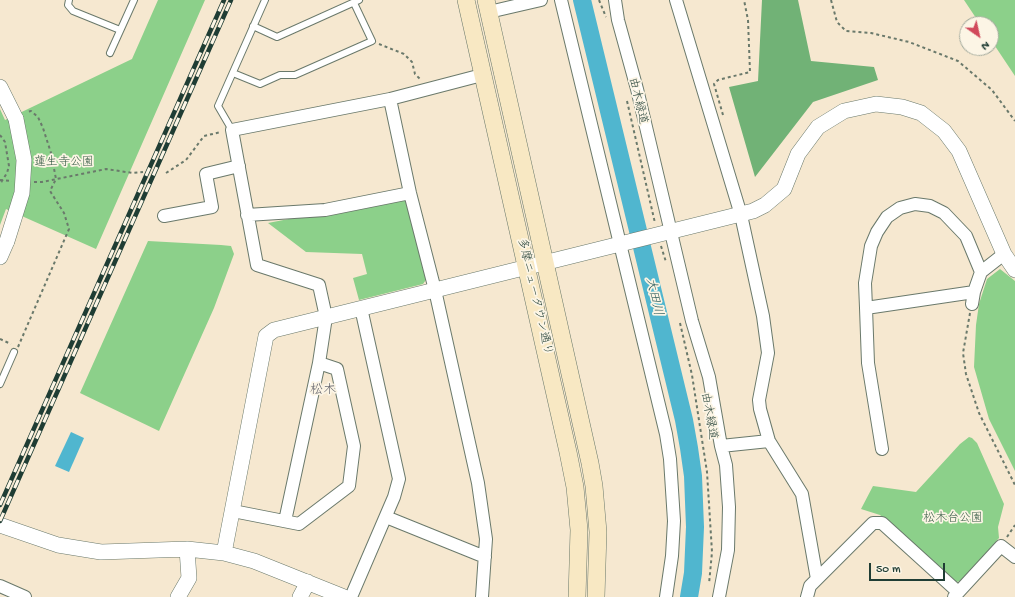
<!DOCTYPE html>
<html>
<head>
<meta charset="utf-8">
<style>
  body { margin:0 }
  #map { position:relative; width:1015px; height:597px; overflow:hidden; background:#f6e8d0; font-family:"Gochi Hand",sans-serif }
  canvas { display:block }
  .north { position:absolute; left:959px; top:16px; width:40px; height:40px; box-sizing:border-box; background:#fcf5e5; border:1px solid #a4ab9e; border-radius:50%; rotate:146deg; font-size:11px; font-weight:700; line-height:16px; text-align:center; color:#1f3d34 }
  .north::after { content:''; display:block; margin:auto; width:14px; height:18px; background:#d1495b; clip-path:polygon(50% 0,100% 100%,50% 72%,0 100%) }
  .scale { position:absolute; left:869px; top:563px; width:76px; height:18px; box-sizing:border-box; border:2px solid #1f3d34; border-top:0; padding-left:5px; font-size:12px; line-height:14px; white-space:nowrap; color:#1f3d34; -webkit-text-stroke:3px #fcf5e5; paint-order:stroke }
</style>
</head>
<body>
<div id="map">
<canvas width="1015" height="597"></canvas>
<div class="north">N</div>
<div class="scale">50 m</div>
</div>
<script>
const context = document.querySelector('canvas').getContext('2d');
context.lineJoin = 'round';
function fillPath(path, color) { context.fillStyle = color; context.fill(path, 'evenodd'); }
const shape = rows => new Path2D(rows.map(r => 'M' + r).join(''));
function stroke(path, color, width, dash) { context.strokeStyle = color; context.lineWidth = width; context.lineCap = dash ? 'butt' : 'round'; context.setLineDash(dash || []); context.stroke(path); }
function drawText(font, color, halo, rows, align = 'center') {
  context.font = font + ' "Gochi Hand","Klee One",sans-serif'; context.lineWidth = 3.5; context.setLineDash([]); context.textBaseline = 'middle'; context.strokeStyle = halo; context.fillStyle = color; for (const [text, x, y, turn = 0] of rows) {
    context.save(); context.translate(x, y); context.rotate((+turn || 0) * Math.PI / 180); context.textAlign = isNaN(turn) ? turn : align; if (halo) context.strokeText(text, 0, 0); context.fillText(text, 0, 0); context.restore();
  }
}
fillPath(shape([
  [158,0,205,0,96,249,6,209,0,225,0,109,5,120,132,59],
  [964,0,1015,0,1015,76,991,40,991,24,980,24],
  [407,196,428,277,423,284,359,300,353,278,367,274,362,254,306,252,268,223],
  [148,241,221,245,231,246,234,254,214,308,159,431,80,393],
  [1000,269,1015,281,1015,471,989,419,974,367,976,325,979,304,987,279],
  [969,437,972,438,977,443,1004,504,998,527,999,538,962,581,956,582,880,515,861,509,873,486,916,492,960,444]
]), '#8cd08a');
fillPath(shape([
  [762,0,798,0,811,61,874,67,878,80,813,102,755,177,729,87,758,81]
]), '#71b276');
fillPath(shape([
  [71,432,84,438,69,472,55,466]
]), '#50b6cf');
stroke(shape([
  [582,0,684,420,689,448,693,476,695,527,693,573,689,597]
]), '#50b6cf', 18);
const service = shape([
  [69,0,68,5,73,11,120,30],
  [253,26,277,37,359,0],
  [110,53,134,0],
  [233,73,260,84,280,75,295,75,372,41,354,3],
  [232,130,218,106,265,0],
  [0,384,14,352]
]);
const minor = shape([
  [561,0,666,434,670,459,674,521,672,556,666,597],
  [615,0,618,20,637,89,692,321,709,377,721,446,726,465,729,507,728,550,719,597],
  [676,0,741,215,763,316,768,353,759,400,760,409,769,441,802,494,817,579],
  [489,12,541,0],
  [390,99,410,193,435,290,478,483,486,539,482,597],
  [247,215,325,210,410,193],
  [164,216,212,207,206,174,239,166],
  [972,304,974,292,981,272,1004,254],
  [866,308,974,292],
  [721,446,769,441],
  [882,449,868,363,866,308,865,283,871,246,877,232,887,217,900,208,915,204,930,206,944,213,966,236,981,272],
  [233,511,299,524,349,486,354,446,337,369,319,363],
  [386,517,485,557],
  [285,521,319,363,326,317,319,285,257,265,232,130,390,99,482,75],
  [0,586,25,597],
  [351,597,394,497,399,479,361,308],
  [807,597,810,586,873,523,882,523,958,592],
  [954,597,1001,546,1015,557]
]);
const tertiary = shape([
  [0,87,16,119],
  [0,257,7,241],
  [0,525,58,545,101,552,187,549,224,553,254,561,344,597],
  [224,553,266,336,274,330,753,211,765,205,784,189,798,154,818,127,844,111,876,104,902,107,921,113,944,131,959,151,1004,254,1015,270],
  [178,597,189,578,187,549],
  [300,597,308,582]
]);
const secondary = shape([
  [466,0,568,452,575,487,579,530,577,597],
  [486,0,590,463,594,486,598,532,596,597]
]);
stroke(service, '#6a796b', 8);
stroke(minor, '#6a796b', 14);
stroke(tertiary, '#6a796b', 16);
stroke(secondary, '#6a796b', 18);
stroke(shape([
  [599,0,606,17],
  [831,0,837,22,846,31,871,33,909,42,958,61,992,90,1015,121],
  [379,44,404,54,412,62,415,74,421,80],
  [627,101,655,223],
  [723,115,714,84,718,80,750,72,748,20,744,0],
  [0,135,5,142,9,166,7,173,0,184],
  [166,173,186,160,204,136,221,132],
  [0,180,12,181],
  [34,182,42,182,106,169,133,173,143,172],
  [661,246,666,262],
  [970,313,963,353,966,374,979,413,1015,485],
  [680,323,692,375,707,472,712,552,709,584],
  [0,339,11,344],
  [18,347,69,229,64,213,50,191,56,179,51,153,43,128,38,117,31,111,26,112],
  [1007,537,1015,525]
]), '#6a796b', 2, [3, 3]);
stroke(service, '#fff', 6);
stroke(minor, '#fff', 12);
stroke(tertiary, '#fff', 15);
stroke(secondary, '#f8e8c3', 17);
const rail = shape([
  [0,505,224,0],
  [0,521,231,0]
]);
stroke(rail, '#1f3d34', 4.5);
stroke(rail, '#fcf5e5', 3, [9]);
const tertiaryBridge = shape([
  [7,241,22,193,24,160,16,119]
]);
stroke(tertiaryBridge, '#6a796b', 16, []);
stroke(tertiaryBridge, '#fff', 15);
drawText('12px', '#1f3d34', '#fcf5e5', [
  ["由木緑道",637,101,77],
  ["多摩ニュータウン通り",534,297,77],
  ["由木緑道",708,416,80]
]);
drawText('12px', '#355a45', '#fcf5e5', [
  ["蓮生寺公園",64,163],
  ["松木台公園",953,519]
]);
drawText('italic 13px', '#2b5b5b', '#fcf5e5', [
  ["大田川",653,297,77]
]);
drawText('13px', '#5f606a', '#fcf5e5', [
  ["松木",323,391]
]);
</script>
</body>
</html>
